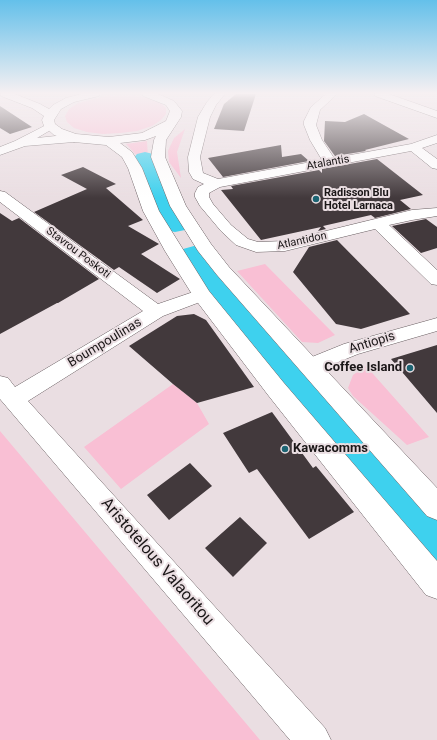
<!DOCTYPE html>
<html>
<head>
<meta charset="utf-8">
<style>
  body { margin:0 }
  canvas { display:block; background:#eadee2 }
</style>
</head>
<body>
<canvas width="437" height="740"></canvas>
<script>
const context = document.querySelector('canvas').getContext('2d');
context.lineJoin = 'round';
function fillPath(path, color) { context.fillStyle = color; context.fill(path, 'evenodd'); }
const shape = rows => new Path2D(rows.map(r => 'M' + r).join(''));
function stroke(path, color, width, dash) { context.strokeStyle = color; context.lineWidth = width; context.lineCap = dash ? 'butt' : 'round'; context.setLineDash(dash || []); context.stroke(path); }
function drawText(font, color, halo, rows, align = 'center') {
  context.font = font + ' Roboto,sans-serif'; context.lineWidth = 4; context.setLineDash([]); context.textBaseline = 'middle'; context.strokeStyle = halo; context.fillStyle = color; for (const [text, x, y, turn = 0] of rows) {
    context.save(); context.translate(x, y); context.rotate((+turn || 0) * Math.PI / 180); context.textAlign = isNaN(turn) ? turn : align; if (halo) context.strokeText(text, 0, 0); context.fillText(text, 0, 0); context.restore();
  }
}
fillPath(shape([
  [121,95,137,96,150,98,160,102,166,108,166,114,161,120,152,126,137,131,120,133,103,134,87,132,74,128,67,122,65,116,69,109,78,103,106,96],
  [185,129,177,152,181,178,169,162,168,151,174,138],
  [147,141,148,158,140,159,126,144],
  [265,264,335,335,318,343,302,342,237,271],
  [366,366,429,437,407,445,353,396,348,388,353,375],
  [173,384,197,403,209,424,121,489,84,447],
  [0,431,260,740,0,740]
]), '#f9bfd4');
fillPath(shape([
  [145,152,153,154,157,159,169,189,189,224,185,230,175,232,165,230,161,224,143,189,133,159,137,154,145,152],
  [194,246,205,249,243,295,437,507,437,567,419,560,219,311,179,255,183,249,194,246]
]), '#3ed1ee');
fillPath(shape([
  [236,94,256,94,244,131,214,129,224,104],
  [0,106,32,127,10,134,0,128],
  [364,114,409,139,365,150,366,151,335,156,324,141,325,121,345,122],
  [281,145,282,157,301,154,309,161,223,177,208,158],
  [377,159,423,195,400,200,411,209,375,218,371,215,323,226,326,229,318,231,321,227,261,240,221,190,233,189,231,186,319,170,322,173,322,169],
  [83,167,116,184,106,188,143,220,128,226,159,244,141,254,180,279,157,293,119,267,114,270,34,212,87,189,61,175],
  [0,213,12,221,19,218,99,279,58,303,57,303,0,334],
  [426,219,437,227,437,248,421,253,392,226],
  [337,240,410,314,361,329,336,324,293,272,309,247],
  [194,314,206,320,254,387,197,403,173,384,129,346,177,316],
  [437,345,437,413,391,359],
  [272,412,313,468,316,466,354,512,309,539,257,469,249,473,223,433],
  [190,463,212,486,169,520,147,495],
  [240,517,267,543,233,577,205,548]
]), '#42393c');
const minor = shape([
  [214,94,225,94,216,105,210,117,200,157,203,173,218,179,322,160,310,140,304,125,304,121,311,107,326,94,337,94,320,110,316,125,322,140,334,158,411,144,437,135,437,143,422,148,437,159,437,169,432,168,411,151,220,187,209,193,209,197,213,204,231,225,248,239,258,242,285,241,412,210,437,208,437,216,412,220,389,225,437,270,437,285,431,284,375,229,285,251,256,252,236,245,221,231,200,206,195,197,195,193,198,187,204,184,193,179,189,172,188,157,198,117,207,102,214,94],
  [374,94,389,94,437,111,437,118,375,96,374,94],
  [50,123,54,124,56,126,54,128,37,138,74,134,78,135,80,138,78,141,74,142,25,146,0,155,0,147,15,141,50,123],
  [0,191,5,192,158,304,202,289,208,291,211,295,208,299,163,316,28,401,325,728,331,740,290,740,0,399,0,376,8,378,15,387,143,311,0,202,0,191],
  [437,318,437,331,358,354,309,374,302,371,299,366,302,361,344,344,437,318]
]);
const major = shape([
  [0,94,15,94,40,104,49,109,53,105,66,98,81,94,100,94,99,96,74,102,61,109,54,120,55,124,62,129,76,134,109,137,142,133,166,121,170,111,166,105,143,96,142,94,158,94,174,101,182,111,181,117,166,140,165,157,186,206,211,244,229,267,437,488,437,520,427,516,217,275,198,251,170,206,151,157,154,140,156,136,145,140,120,143,132,152,142,168,159,211,209,291,284,383,437,561,437,599,426,595,268,395,195,299,165,251,143,211,128,168,122,157,106,145,74,142,54,135,44,126,42,120,44,116,32,108,1,96,0,94]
]);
stroke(minor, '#685e61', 1);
stroke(major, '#685e61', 1);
fillPath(minor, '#fff');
fillPath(major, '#fff');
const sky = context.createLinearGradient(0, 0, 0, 198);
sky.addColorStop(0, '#64c0ea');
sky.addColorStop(0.47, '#f6f0f2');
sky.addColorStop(1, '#f6f0f200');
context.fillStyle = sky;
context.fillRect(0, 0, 437, 198);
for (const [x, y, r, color] of [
  [316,199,4,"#1c6473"],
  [410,368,4,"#1c6473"],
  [285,449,4,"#1c6473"]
]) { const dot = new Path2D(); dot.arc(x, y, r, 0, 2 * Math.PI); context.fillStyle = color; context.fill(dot); stroke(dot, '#eadee2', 1.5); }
drawText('11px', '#1a1617', '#eadee2', [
  ["Atalantis",328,163,-10],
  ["Atlantidon",302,241,-12],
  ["Stavrou Poskoti",78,253,37]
]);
drawText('bold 11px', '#1a1617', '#eadee2', [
  ["Radisson Blu",324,193],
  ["Hotel Larnaca",324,206]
], 'left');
drawText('13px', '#1a1617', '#eadee2', [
  ["Boumpoulinas",105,343,-31],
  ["Antiopis",372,343,-17]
]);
drawText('bold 13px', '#1a1617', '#eadee2', [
  ["Coffee Island",402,368],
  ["Kawacomms",293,449,"left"]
], 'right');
drawText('16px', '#1a1617', '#eadee2', [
  ["Aristotelous Valaoritou",157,562,49]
]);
</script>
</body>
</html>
